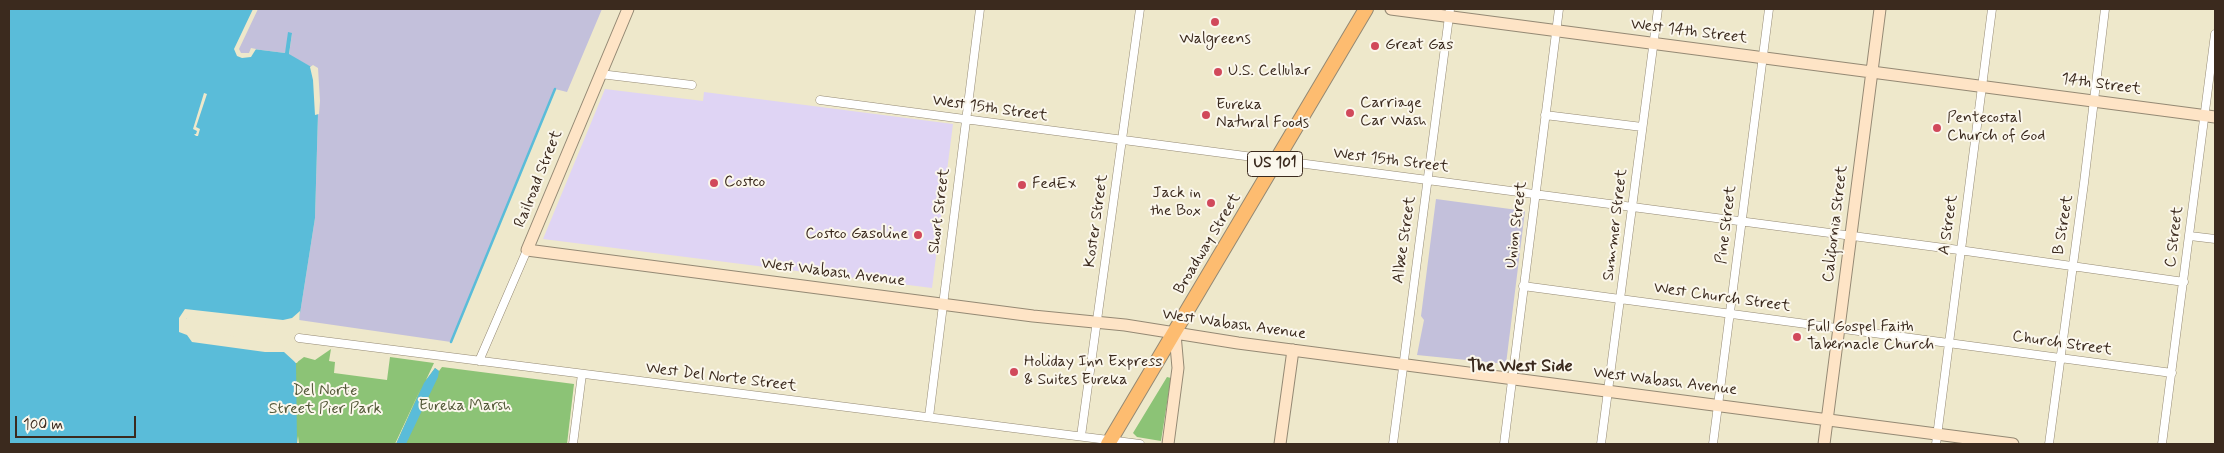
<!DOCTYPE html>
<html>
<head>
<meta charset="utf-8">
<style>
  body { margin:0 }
  #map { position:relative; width:2224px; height:453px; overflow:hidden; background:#eee8cb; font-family:Mynerve,sans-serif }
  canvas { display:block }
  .frame { position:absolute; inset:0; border:10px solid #3b2a1e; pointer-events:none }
  .scale { position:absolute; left:15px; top:416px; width:121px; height:22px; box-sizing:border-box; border:2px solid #3b2a1e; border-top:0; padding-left:6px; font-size:15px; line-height:18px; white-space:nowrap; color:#3b2a1e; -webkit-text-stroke:4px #fbf7ec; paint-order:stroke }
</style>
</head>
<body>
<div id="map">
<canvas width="2224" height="453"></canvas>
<div class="frame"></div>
<div class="scale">100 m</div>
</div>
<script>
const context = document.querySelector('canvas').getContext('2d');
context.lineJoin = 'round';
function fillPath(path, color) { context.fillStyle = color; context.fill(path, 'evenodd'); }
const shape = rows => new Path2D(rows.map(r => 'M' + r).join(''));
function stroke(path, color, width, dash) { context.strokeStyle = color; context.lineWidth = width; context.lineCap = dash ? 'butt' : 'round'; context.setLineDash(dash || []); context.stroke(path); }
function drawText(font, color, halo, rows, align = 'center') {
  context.font = font + ' Mynerve,sans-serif'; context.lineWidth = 4; context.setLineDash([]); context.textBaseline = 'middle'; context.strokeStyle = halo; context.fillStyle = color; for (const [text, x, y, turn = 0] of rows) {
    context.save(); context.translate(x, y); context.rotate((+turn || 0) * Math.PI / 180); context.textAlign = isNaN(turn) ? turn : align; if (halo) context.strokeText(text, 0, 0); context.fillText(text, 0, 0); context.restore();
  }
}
fillPath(shape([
  [605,89,703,101,704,92,953,124,932,288,543,239]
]), '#dfd4f4');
fillPath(shape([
  [256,9,602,9,567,92,555,89,451,342,299,320,315,218,318,115,315,69,289,55,292,33,285,53,253,49,251,55,239,56,237,46],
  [1436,199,1525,211,1506,364,1417,355,1424,320,1421,316]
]), '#c3c0db');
fillPath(shape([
  [233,34,179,332,296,366,296,363,304,357,315,360,331,349,329,361,335,362,334,373,387,380,390,357,434,363,426,380,435,368,439,371,442,367,574,384,567,444,396,444,421,388,395,444,299,444,298,436,297,444,57,444],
  [1167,377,1171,378,1161,441,1137,437,1133,433]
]), '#8cc376');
fillPath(shape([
  [9,9,256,9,237,46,239,56,251,55,253,49,285,53,288,32,292,33,289,54,315,69,318,114,315,218,299,320,292,322,192,312,186,319,186,328,187,332,287,350,296,363,297,444,9,444],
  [435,368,439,371,438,377,406,444,396,444,424,383]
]), '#5abcd9');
fillPath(shape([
  [253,9,258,9,239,49,241,53,249,53,251,48,256,49,251,57,242,58,237,56,234,49],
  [313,65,318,68,320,101,319,114,315,115,313,80,310,67],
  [204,93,207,94,196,127,200,129,198,136,196,136,194,134,196,134,197,131,193,129],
  [185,309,283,320,292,318,300,311,299,323,292,324,270,325,193,315,186,319,186,327,189,330,275,342,289,349,298,362,296,363,284,352,265,352,192,342,187,335,179,332,179,318]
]), '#eee8cb');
stroke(shape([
  [451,342,555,89]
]), '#5abcd9', 2.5);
const street = shape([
  [600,74,692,85],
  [820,100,1959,250,2184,282],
  [1545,115,1642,127],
  [2190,236,2215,239],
  [1523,286,2172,373],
  [299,338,1140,444],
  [479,361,527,250],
  [929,417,980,9],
  [1081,436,1140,9],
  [573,444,582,374],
  [1393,444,1450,9],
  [1504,444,1559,9],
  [1601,444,1658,9],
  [1713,444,1769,9],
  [1936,444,1992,9],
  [2049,444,2084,183,2105,9],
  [2162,444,2215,34]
]);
const secondary = shape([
  [628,9,527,250,1033,316,1125,325,1238,343,2013,444],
  [1391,9,2215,117],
  [1168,444,1178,368,1175,334],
  [1280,444,1293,350],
  [1824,444,1880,9]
]);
const highway = shape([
  [1108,444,1366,9]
]);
stroke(street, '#948974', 9);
stroke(secondary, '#948974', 13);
stroke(highway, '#948974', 16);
stroke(street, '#fff', 8);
stroke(secondary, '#fee4c6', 11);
stroke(highway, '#fdbc70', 14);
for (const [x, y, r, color] of [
  [1215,22,5,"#d1495b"],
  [1375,46,5,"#d1495b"],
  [1218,72,5,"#d1495b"],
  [1350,113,5,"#d1495b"],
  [1206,115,5,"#d1495b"],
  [1937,128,5,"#d1495b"],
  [714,183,5,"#d1495b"],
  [1022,185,5,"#d1495b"],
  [1211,203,5,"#d1495b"],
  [918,235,5,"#d1495b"],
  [1797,337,5,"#d1495b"],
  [1014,372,5,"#d1495b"]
]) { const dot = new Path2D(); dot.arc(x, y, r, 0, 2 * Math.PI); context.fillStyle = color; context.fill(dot); stroke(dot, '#fbf7ec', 2); }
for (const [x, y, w] of [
  [1275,164,55]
]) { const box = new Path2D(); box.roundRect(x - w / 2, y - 12.5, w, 25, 4); context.fillStyle = '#fbf7ec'; context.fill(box); stroke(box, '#3b2a1e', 1); }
drawText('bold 15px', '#3b2a1e', null, [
  ["US 101",1275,164]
]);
drawText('16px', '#3b2a1e', '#fbf7ec', [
  ["West 14th Street",1689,32,7],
  ["14th Street",2101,85,8],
  ["West 15th Street",990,109,8],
  ["West 15th Street",1391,161,7],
  ["Railroad Street",539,179,-68],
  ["Short Street",940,211,-83],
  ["Koster Street",1097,221,-82],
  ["California Street",1836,224,-83],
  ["Union Street",1517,225,-83],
  ["Summer Street",1616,225,-83],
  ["Pine Street",1727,225,-83],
  ["A Street",1949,225,-82],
  ["B Street",2064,225,-81],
  ["C Street",2175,237,-83],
  ["Albee Street",1405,240,-82],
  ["Broadway Street",1208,244,-59],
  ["West Wabash Avenue",833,273,7],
  ["West Church Street",1722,298,8],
  ["West Wabash Avenue",1234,325,8],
  ["Church Street",2062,344,8],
  ["West Del Norte Street",721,378,7],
  ["West Wabash Avenue",1665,382,7]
]);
drawText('16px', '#3b2a1e', '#fbf7ec', [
  ["Walgreens",1215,40,"center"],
  ["Great Gas",1385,46],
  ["U.S. Cellular",1228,72],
  ["Carriage",1360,104],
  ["Car Wash",1360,122],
  ["Eureka",1216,106],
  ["Natural Foods",1216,124],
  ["Pentecostal",1947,119],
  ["Church of God",1947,137],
  ["Costco",724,183],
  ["FedEx",1032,185],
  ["Jack in",1201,194,"right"],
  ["the Box",1201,212,"right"],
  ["Costco Gasoline",908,235,"right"],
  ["Full Gospel Faith",1807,328],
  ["Tabernacle Church",1807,346],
  ["Holiday Inn Express",1024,363],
  ["& Suites Eureka",1024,381]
], 'left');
drawText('16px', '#535838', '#fbf7ec', [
  ["Del Norte",325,392],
  ["Street Pier Park",325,410],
  ["Eureka Marsh",465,407]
]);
drawText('bold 18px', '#3b2a1e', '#fbf7ec', [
  ["The West Side",1520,367]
]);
</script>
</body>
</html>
